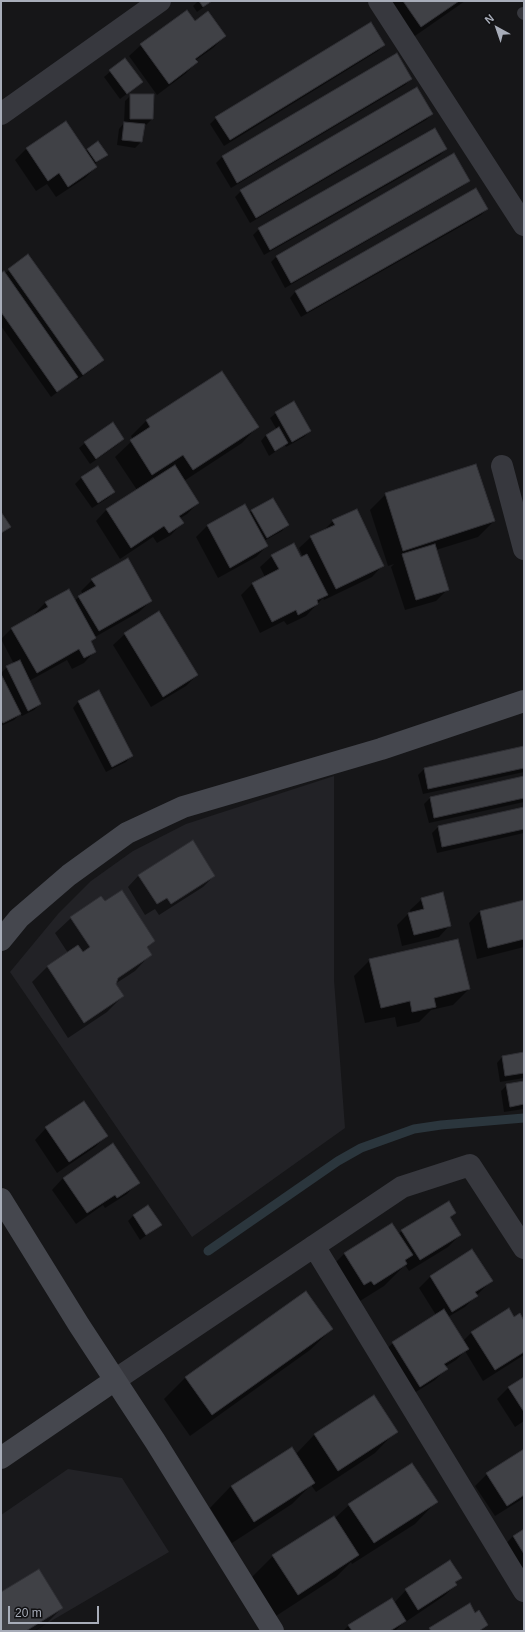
<!DOCTYPE html>
<html>
<head>
<meta charset="utf-8">
<style>
  body { margin:0 }
  #map { position:relative; width:525px; height:1632px; overflow:hidden; background:#161618; font-family:Helvetica,sans-serif }
  canvas { display:block }
  .frame { position:absolute; inset:0; border:2px solid #a8adb9; pointer-events:none }
  .north { position:absolute; left:477px; top:8px; width:40px; height:40px; -webkit-text-stroke:3px #111113; paint-order:stroke; rotate:320deg; font-size:11px; font-weight:700; line-height:16px; text-align:center; color:#a8adb9 }
  .north::after { content:''; display:block; margin:auto; width:14px; height:18px; background:#a8adb9; clip-path:polygon(50% 0,100% 100%,50% 72%,0 100%) }
  .scale { position:absolute; left:8px; top:1606px; width:91px; height:18px; box-sizing:border-box; border:2px solid #a8adb9; border-top:0; padding-left:5px; font-size:12px; line-height:14px; white-space:nowrap; color:#a8adb9; -webkit-text-stroke:3px #111113; paint-order:stroke }
</style>
</head>
<body>
<div id="map">
<canvas width="525" height="1632"></canvas>
<div class="frame"></div>
<div class="north">N</div>
<div class="scale">20 m</div>
</div>
<script>
const context = document.querySelector('canvas').getContext('2d');
context.lineJoin = 'round';
function fillPath(path, color) { context.fillStyle = color; context.fill(path, 'evenodd'); }
const shape = rows => new Path2D(rows.map(r => 'M' + r).join(''));
function stroke(path, color, width, dash) { context.strokeStyle = color; context.lineWidth = width; context.lineCap = dash ? 'butt' : 'round'; context.setLineDash(dash || []); context.stroke(path); }
fillPath(shape([
  [334,776,334,980,345,1128,192,1237,10,972,58,914,91,881,133,851,186,824],
  [68,1469,122,1478,169,1552,34,1631,1,1631,1,1515]
]), '#222226');
fillPath(shape([
  [198,1,212,1,197,12,193,6],
  [371,1,465,1,402,45],
  [187,11,194,22,225,36,213,48,196,60,197,62,185,74,157,95,129,56,141,45],
  [384,45,378,51,224,146,210,124,216,118],
  [396,54,411,79,405,85,231,188,216,163,222,157],
  [125,59,136,87,120,99,104,77],
  [131,95,152,119,146,125,144,125,141,142,135,148,117,145,119,129,124,123,125,101],
  [432,114,426,120,250,223,235,197,241,191],
  [66,122,86,151,98,142,106,155,95,164,96,167,85,178,56,197,47,184,36,191,15,160,26,149],
  [435,129,446,149,440,155,264,255,253,235,259,229],
  [469,180,463,186,285,288,271,262,277,256],
  [476,189,487,209,481,215,301,317,290,298,295,292],
  [28,256,103,360,97,366,77,380,76,378,51,397,1,326,1,274,4,274],
  [276,413,310,431,304,437,286,447,285,445,269,456,261,441,266,435,277,430,270,418],
  [146,421,257,427,242,443,184,481,198,503,187,514,179,519,182,523,171,535,157,543,153,537,120,559,96,521,107,509,137,490,115,457,133,440,131,436],
  [123,439,117,445,90,464,79,448,85,443],
  [98,467,114,492,108,498,92,508,75,484,81,478],
  [386,494,494,521,478,537,436,550,448,589,436,601,405,610,391,567,394,564,388,566,370,510],
  [252,510,287,525,282,531,264,541,267,546,256,557,218,578,196,537,207,526,249,513],
  [333,521,383,565,372,577,324,600,323,598,306,616,287,625,284,621,260,633,241,595,252,584,265,577,260,567,272,556,300,558,303,557,299,548,311,537,322,532],
  [92,580,151,601,139,612,95,637,90,642,95,651,84,663,72,669,67,660,29,681,40,704,34,710,22,716,20,714,14,720,1,726,1,673,7,667,14,664,1,639,12,628,35,616,34,614,45,603,68,590,74,601,83,594,81,591],
  [125,634,197,675,186,686,151,707,113,645],
  [98,692,131,756,126,762,106,772,73,708,78,702],
  [524,747,524,772,423,794,418,775,424,769],
  [524,777,524,802,429,823,424,804,430,798],
  [524,808,524,833,437,853,432,833,438,827],
  [139,875,214,876,203,887,159,915,155,909,145,915,128,887],
  [422,899,450,925,439,937,402,946,397,925,408,914,411,913,410,910],
  [524,901,524,947,477,959,469,923,480,911],
  [105,903,154,941,146,949,150,955,135,971,115,984,123,996,107,1012,68,1038,32,982,47,967,68,953,55,933,71,918],
  [370,960,469,989,453,1005,431,1010,419,1022,397,1027,395,1017,365,1023,354,976],
  [524,1053,524,1078,500,1082,497,1063,502,1057],
  [524,1082,524,1109,504,1112,501,1091,507,1085],
  [46,1128,106,1136,95,1147,57,1173,35,1140],
  [63,1178,138,1182,127,1194,105,1208,103,1205,76,1224,52,1190],
  [455,1213,449,1218,460,1235,448,1247,409,1271,405,1265,384,1286,352,1306,323,1275,345,1253,398,1234,402,1231],
  [133,1216,160,1225,140,1240,128,1221],
  [472,1250,491,1281,465,1307,448,1317,463,1341,471,1333,514,1318,524,1323,524,1355,483,1381,465,1351,456,1360,445,1367,446,1369,435,1380,408,1397,381,1354,393,1343,436,1315,419,1288,430,1277],
  [306,1292,332,1329,310,1350,190,1436,164,1399,185,1378],
  [524,1378,524,1421,515,1427,497,1399,509,1387],
  [374,1397,396,1431,375,1453,316,1492,311,1485,292,1504,232,1543,210,1508,231,1486,296,1454,314,1435],
  [524,1451,524,1498,495,1516,475,1486,487,1474],
  [436,1502,415,1524,352,1564,351,1562,336,1577,276,1616,251,1578,273,1556,335,1518,349,1505],
  [524,1530,524,1584,502,1548,513,1536],
  [460,1578,455,1583,456,1585,444,1596,407,1621,406,1620,395,1631,343,1631,349,1625,394,1603,406,1590],
  [1,1593,62,1608,46,1624,35,1631,1,1631]
]), '#0007');
stroke(shape([
  [208,1251,338,1161,361,1148,414,1129,441,1125,524,1118]
]), '#2b363d', 9);
const building = shape([
  [199,1,212,1,203,7,199,1],
  [403,1,459,1,421,27,403,1],
  [187,10,195,21,208,11,226,36,195,59,198,62,169,84,140,44,187,10],
  [371,22,385,45,230,140,215,117,371,22],
  [397,53,412,79,237,183,222,156,397,53],
  [125,58,143,82,127,94,109,70,125,58],
  [417,87,433,114,256,218,240,190,417,87],
  [130,94,154,94,153,119,130,119,130,94],
  [66,121,97,167,68,187,59,173,48,181,26,148,66,121],
  [124,122,145,124,142,142,122,140,124,122],
  [435,128,447,149,270,250,258,228,435,128],
  [98,141,108,155,96,162,87,149,98,141],
  [454,153,470,181,291,283,276,256,454,153],
  [476,188,488,209,307,312,295,291,476,188],
  [28,254,104,360,83,375,8,269,28,254],
  [4,271,78,377,57,392,1,312,1,273,4,271],
  [222,371,259,427,193,470,183,455,152,475,130,440,150,427,146,420,222,371],
  [294,401,311,431,292,442,275,412,294,401],
  [113,422,124,439,96,459,84,442,113,422],
  [279,427,288,443,275,451,266,435,279,427],
  [476,464,495,521,403,551,385,493,476,464],
  [175,465,199,503,179,516,184,523,169,533,164,526,131,548,106,509,175,465],
  [98,466,115,492,98,503,81,477,98,466],
  [273,498,289,525,267,538,251,510,273,498],
  [245,504,268,546,230,568,207,525,245,504],
  [357,509,384,566,336,589,310,536,335,525,332,520,357,509],
  [1,512,11,527,1,533,1,512],
  [294,543,301,557,307,554,328,595,317,600,318,604,298,615,296,610,272,622,252,583,279,569,271,555,294,543],
  [435,544,449,590,416,600,402,554,435,544],
  [128,558,152,601,99,631,78,596,96,586,91,579,128,558],
  [69,589,96,638,91,641,96,652,84,658,79,649,37,673,11,628,48,607,45,602,69,589],
  [159,611,198,675,163,697,124,633,159,611],
  [20,660,41,704,28,711,6,666,20,660],
  [1,674,21,714,3,723,1,720,1,674],
  [99,690,133,756,112,767,78,701,99,690],
  [524,746,524,768,428,789,424,768,524,746],
  [524,776,524,798,434,818,430,797,524,776],
  [524,807,524,829,442,847,438,826,524,807],
  [193,840,215,876,171,904,167,898,157,904,138,875,193,840],
  [122,890,155,941,147,947,152,955,118,978,116,984,124,996,84,1023,47,966,78,945,83,952,90,947,70,917,101,896,105,901,122,890],
  [443,892,451,926,414,935,408,913,424,909,421,898,443,892],
  [524,900,524,939,488,948,480,911,524,900],
  [458,939,470,989,434,998,436,1007,412,1012,410,1001,381,1008,369,959,458,939],
  [524,1052,524,1073,505,1076,502,1056,524,1052],
  [524,1081,524,1104,510,1107,506,1084,524,1081],
  [84,1101,108,1136,69,1162,45,1127,84,1101],
  [113,1143,140,1183,117,1198,115,1195,87,1213,63,1178,113,1143],
  [449,1201,456,1213,450,1217,461,1235,420,1260,401,1230,449,1201],
  [148,1205,162,1225,146,1235,133,1215,148,1205],
  [392,1223,413,1255,405,1260,407,1264,374,1285,371,1281,364,1285,344,1253,392,1223],
  [472,1249,493,1281,475,1292,478,1296,452,1312,430,1276,472,1249],
  [306,1291,333,1329,212,1415,185,1377,306,1291],
  [509,1308,514,1317,520,1313,524,1321,524,1352,495,1370,471,1332,509,1308],
  [444,1309,469,1349,444,1364,448,1369,420,1387,392,1342,444,1309],
  [524,1377,524,1412,508,1387,524,1377],
  [374,1395,398,1432,338,1471,314,1434,374,1395],
  [292,1447,315,1483,254,1522,231,1486,292,1447],
  [524,1449,524,1495,507,1506,486,1473,524,1449],
  [412,1463,438,1502,374,1543,348,1504,412,1463],
  [334,1516,359,1555,298,1595,272,1555,334,1516],
  [524,1529,524,1554,513,1536,524,1529],
  [450,1560,462,1578,455,1582,457,1585,418,1610,405,1589,450,1560],
  [39,1569,63,1608,26,1631,1,1631,1,1592,39,1569],
  [392,1598,406,1621,390,1631,352,1631,348,1625,392,1598],
  [470,1603,475,1613,479,1610,488,1625,479,1631,431,1631,429,1628,470,1603]
]);
fillPath(building, '#404146');
stroke(building, '#303035', 1);
stroke(shape([
  [523,13,524,14]
]), '#37383e', 12);
stroke(shape([
  [379,1,524,225],
  [1,114,160,1],
  [502,466,524,549],
  [314,1246,524,1591],
  [115,1380,402,1187,470,1165,524,1248]
]), '#37383e', 22);
stroke(shape([
  [1,940,19,918,69,875,127,833,183,807,381,749,524,701],
  [1,1199,79,1325,155,1441,273,1631],
  [1,1458,115,1380]
]), '#45474e', 22);
</script>
</body>
</html>
